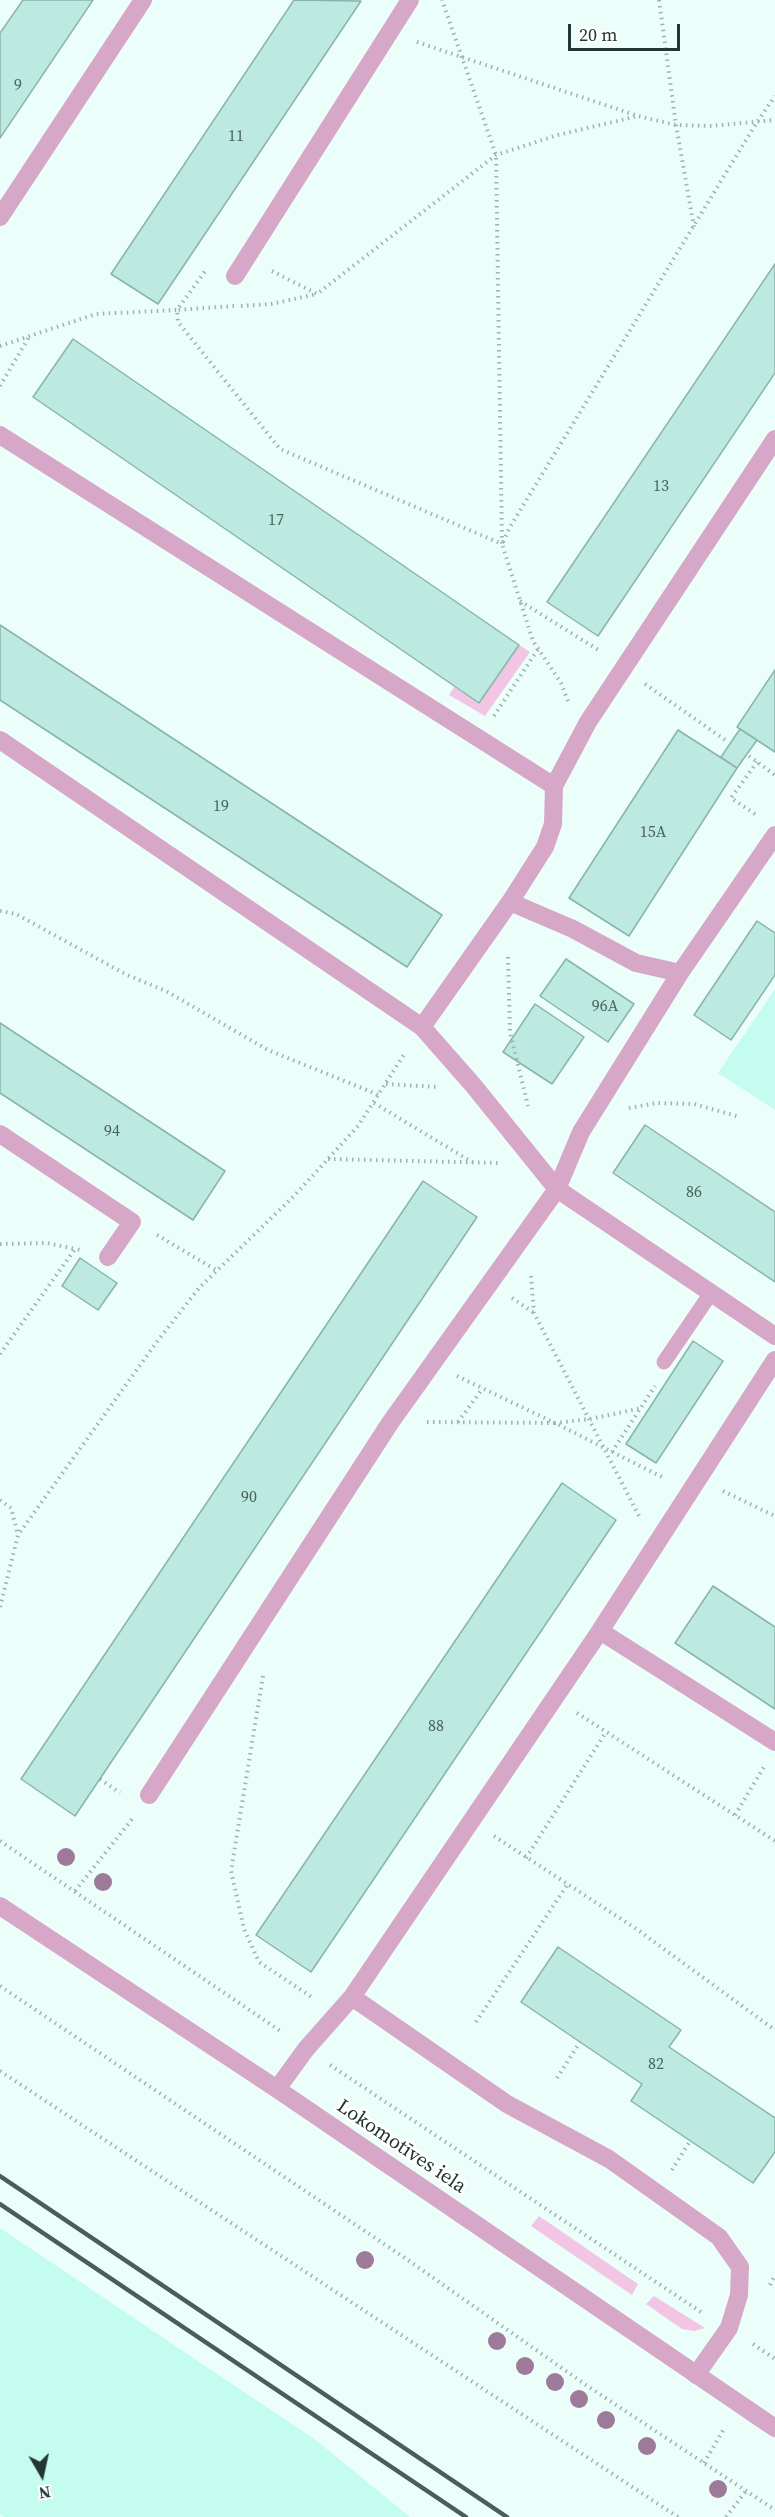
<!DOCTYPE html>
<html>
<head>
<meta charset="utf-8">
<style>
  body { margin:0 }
  #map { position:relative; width:775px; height:2517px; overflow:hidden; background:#ecfefa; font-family:"Source Serif 4",serif }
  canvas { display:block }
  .north { position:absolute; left:12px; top:2445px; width:60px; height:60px; -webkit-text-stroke:4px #fff; paint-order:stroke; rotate:171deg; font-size:16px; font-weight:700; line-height:24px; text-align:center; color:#243633 }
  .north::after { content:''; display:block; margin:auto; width:21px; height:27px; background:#243633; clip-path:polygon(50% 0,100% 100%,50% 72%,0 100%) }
  .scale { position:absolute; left:568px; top:24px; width:112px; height:27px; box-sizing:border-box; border:3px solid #243633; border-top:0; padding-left:8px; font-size:18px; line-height:21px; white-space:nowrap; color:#243633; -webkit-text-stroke:4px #fff; paint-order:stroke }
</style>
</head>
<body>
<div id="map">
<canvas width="775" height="2517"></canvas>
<div class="north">N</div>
<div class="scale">20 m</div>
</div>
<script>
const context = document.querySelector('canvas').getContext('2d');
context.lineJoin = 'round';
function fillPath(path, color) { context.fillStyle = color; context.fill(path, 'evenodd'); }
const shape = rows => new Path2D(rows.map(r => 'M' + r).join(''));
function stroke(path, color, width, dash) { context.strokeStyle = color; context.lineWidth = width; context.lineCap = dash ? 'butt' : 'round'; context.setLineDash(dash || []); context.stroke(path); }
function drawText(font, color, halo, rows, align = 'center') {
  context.font = font + ' "Source Serif 4",serif'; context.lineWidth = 6; context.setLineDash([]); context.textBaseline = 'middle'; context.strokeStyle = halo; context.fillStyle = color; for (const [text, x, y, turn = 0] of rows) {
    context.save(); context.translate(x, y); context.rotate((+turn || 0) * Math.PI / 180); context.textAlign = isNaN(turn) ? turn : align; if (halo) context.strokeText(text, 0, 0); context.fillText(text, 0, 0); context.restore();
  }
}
fillPath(shape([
  [775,989,775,1110,718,1073],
  [0,2228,317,2441,410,2517,4,2517,0,2514]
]), '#c4fcf0');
fillPath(shape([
  [519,645,530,652,485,716,449,695,454,687,479,703],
  [539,2216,638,2284,632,2295,531,2226],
  [654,2296,705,2328,694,2331,682,2329,646,2304]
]), '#f3c5e5');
const building = shape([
  [23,0,93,0,0,138,0,33,23,0],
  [294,0,361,1,158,304,111,274,294,0],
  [775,264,775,373,598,636,547,602,775,264],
  [73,339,519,645,479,703,33,397,73,339],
  [0,625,442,915,407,967,0,700,0,625],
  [775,670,775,752,737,727,775,670],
  [740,729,757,740,737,768,721,757,740,729],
  [678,730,737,768,629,936,569,898,678,730],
  [757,921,775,933,775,975,731,1040,694,1015,757,921],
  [566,959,634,1004,608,1042,540,996,566,959],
  [535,1004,584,1037,552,1084,503,1052,535,1004],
  [0,1023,225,1171,193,1220,0,1093,0,1023],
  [645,1125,775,1212,775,1282,613,1173,645,1125],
  [423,1181,477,1217,75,1816,21,1779,423,1181],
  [80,1258,117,1283,98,1310,62,1286,80,1258],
  [693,1341,723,1361,656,1463,626,1444,693,1341],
  [562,1483,616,1520,311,1972,256,1935,562,1483],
  [713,1586,775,1627,775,1709,675,1643,713,1586],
  [558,1947,681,2030,669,2047,775,2118,775,2152,753,2183,631,2101,642,2084,521,2002,558,1947]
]);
fillPath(building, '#bce9e0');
stroke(building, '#88b4ab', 1.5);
stroke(shape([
  [659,0,676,125,694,227],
  [417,42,638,116,676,125,710,126,775,120],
  [272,271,317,294,496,155,558,135,638,116],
  [234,306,177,310,178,322,280,449,502,544,496,155,442,0],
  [241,306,271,304,317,294],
  [0,346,96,314,177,310,206,270],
  [0,386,29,337],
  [520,601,600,651],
  [645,684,728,742],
  [568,701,561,683,533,641,502,544,510,527,757,122,775,96],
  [494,716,538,649],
  [749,756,775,775],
  [755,814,731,798,757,762],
  [0,911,16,914,127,975,166,991,268,1050,379,1095],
  [508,957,510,1032,528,1106],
  [386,1084,437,1087],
  [374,1103,472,1162],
  [629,1108,657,1103,694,1104,740,1117],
  [328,1159,500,1163],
  [157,1235,216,1270],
  [0,1244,47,1243,75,1249],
  [531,1276,534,1313,639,1516],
  [512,1298,533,1312],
  [0,1354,75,1249,80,1250],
  [457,1376,555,1423,590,1419,642,1408],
  [427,1422,555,1423,664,1478],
  [458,1422,483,1388],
  [612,1452,655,1386],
  [723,1491,775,1516],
  [0,1500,11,1508,18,1535],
  [0,1607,18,1535,156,1343,199,1288,295,1195,358,1126,405,1053],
  [263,1676,231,1871,244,1929,259,1962,313,1998],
  [577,1713,775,1841],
  [100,1779,120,1793],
  [735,1815,764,1767],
  [494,1836,638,1930,775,2030],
  [0,1841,282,2032],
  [526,1858,606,1732],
  [75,1891,133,1818],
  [0,1986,405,2258,586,2385,775,2510],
  [476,2022,567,1885],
  [330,2065,704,2314],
  [0,2071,678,2517],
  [557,2078,580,2042],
  [672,2170,690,2141],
  [770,2285,775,2275],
  [753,2344,775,2359],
  [704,2463,725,2427],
  [726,2517,746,2491]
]), '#a0b2ae', 4, [1.5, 4.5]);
stroke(shape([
  [664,1362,711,1293]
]), '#d7a7c8', 15);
stroke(shape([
  [0,217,143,0],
  [235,276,410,0],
  [0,435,554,786],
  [0,740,422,1027,473,1085,557,1189,775,1336],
  [510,902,573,929,636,963,680,973],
  [422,1027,510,902,545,847,553,824,554,786,588,722,775,439],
  [0,1134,132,1222,108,1257],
  [600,1631,775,1742],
  [149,1795,390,1423,557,1189,581,1132,680,973,775,835],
  [352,1997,507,2104,609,2159,719,2237,740,2267,739,2295,729,2328,696,2375],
  [277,2089,306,2049,352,1997,600,1631,775,1360]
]), '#d7a7c8', 18);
stroke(shape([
  [0,1906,277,2089,775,2428]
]), '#d7a7c8', 18);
stroke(shape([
  [0,2176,507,2517],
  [0,2204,466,2517]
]), '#4b5d5a', 4.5);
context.fillStyle = '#9d7a9a';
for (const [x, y] of [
  [66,1857],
  [103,1882],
  [365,2260],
  [497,2341],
  [525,2366],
  [555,2382],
  [579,2399],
  [606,2420],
  [647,2446],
  [718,2489]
]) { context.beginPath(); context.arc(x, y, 9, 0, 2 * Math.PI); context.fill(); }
drawText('16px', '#4a635e', null, [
  ["9",18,86],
  ["11",236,137],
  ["13",661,487],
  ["17",276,521],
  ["19",221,807],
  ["15A",653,833],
  ["96A",605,1007],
  ["94",112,1132],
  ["86",694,1193],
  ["90",249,1498],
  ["88",436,1727],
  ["82",656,2065]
]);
drawText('20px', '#243633', '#fff', [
  ["Lokomotīves iela",401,2147,34]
]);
</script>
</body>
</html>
